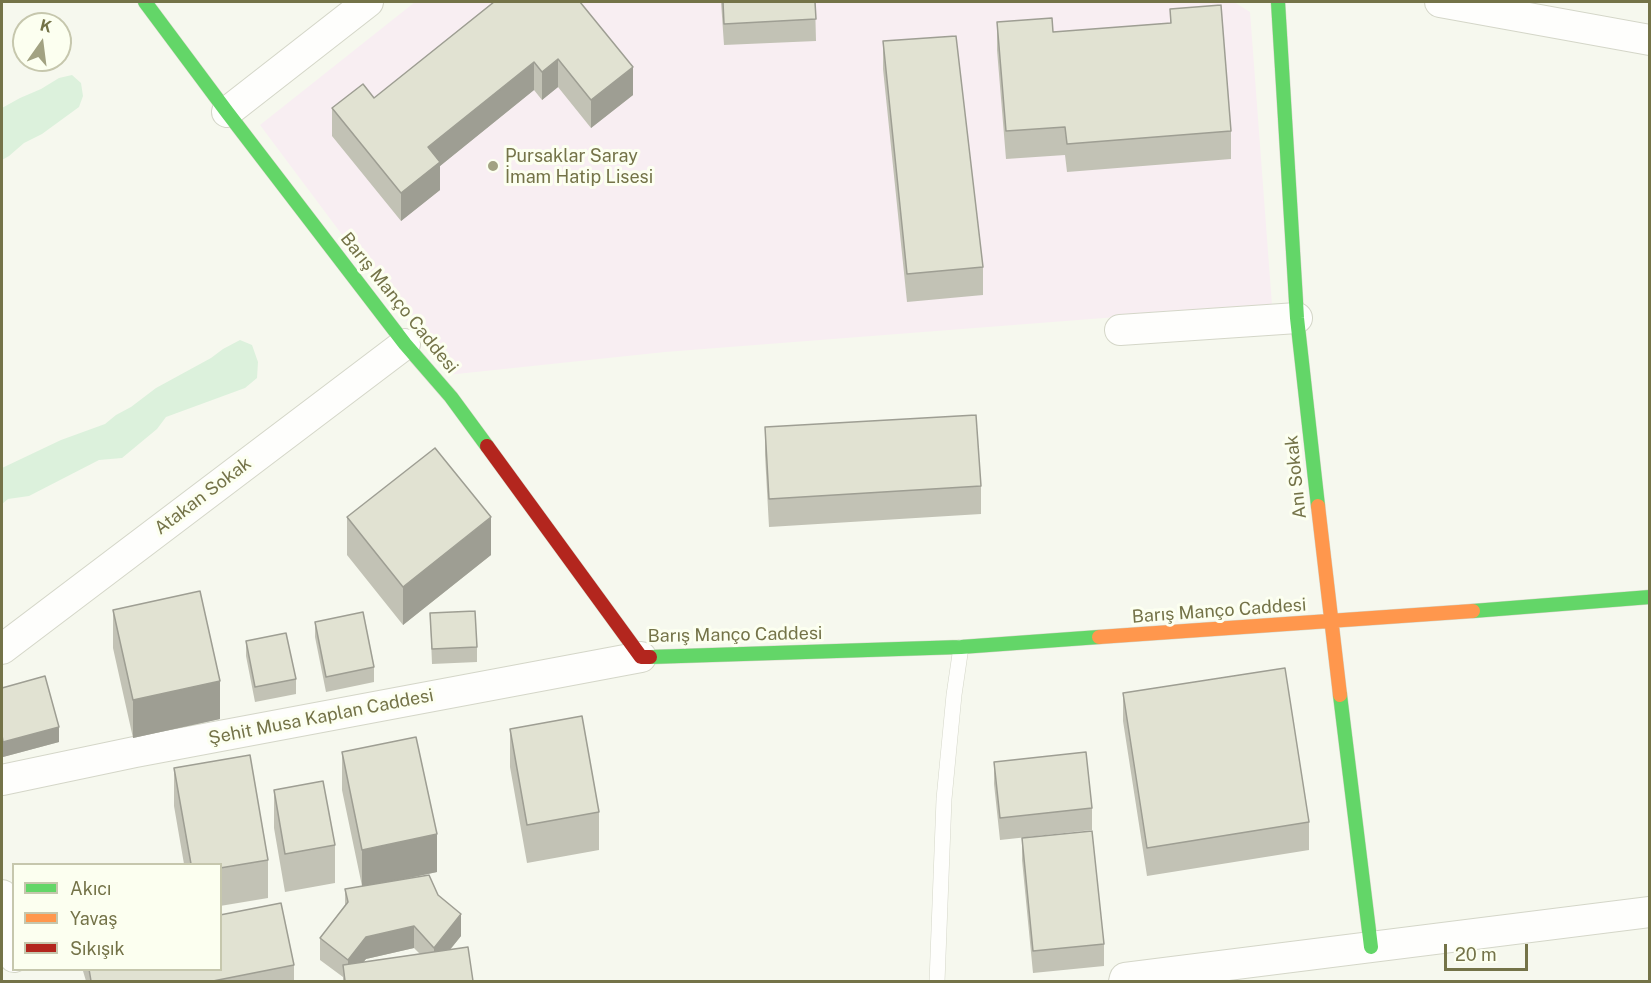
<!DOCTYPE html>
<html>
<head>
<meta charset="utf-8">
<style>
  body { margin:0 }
  #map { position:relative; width:1651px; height:983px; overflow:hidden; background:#f6f8ee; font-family:"Public Sans",sans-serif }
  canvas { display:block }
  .frame { position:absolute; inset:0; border:3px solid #747348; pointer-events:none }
  .legend { position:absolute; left:12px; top:863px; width:210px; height:108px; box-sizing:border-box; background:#fcfff0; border:2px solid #c6c7ad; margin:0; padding:8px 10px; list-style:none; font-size:18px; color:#747348 }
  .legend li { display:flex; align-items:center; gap:12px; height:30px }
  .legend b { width:30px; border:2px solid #c6c7ad }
  .north { position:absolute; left:12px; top:12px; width:60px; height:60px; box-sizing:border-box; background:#fcfff0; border:2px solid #c6c7ad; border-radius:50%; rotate:14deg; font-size:16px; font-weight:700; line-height:24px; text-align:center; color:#747348 }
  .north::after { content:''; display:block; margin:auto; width:21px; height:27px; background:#a2a282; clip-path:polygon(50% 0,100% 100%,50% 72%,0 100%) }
  .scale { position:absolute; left:1444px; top:944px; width:84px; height:27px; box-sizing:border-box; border:3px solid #747348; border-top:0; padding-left:8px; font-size:18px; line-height:21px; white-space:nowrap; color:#747348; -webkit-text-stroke:4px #fcfff0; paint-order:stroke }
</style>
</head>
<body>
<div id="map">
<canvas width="1651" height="983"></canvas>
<div class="frame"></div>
<ul class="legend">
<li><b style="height:8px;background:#63d668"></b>Akıcı</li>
<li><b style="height:8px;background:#ff974d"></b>Yavaş</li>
<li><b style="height:8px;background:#b3261e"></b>Sıkışık</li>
</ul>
<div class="north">K</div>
<div class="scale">20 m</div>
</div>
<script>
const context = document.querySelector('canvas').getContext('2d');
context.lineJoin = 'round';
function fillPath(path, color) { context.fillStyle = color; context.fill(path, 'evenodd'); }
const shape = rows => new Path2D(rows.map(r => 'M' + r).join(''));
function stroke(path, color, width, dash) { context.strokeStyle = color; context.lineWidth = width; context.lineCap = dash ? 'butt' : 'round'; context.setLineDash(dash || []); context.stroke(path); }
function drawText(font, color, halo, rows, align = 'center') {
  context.font = font + ' "Public Sans",sans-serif'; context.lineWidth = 6; context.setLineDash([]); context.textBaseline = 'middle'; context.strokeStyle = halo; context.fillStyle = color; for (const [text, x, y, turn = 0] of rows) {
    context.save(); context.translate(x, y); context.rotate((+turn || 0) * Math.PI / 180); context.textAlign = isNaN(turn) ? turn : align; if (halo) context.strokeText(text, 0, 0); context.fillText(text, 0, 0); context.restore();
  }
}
fillPath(shape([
  [415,2,1234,2,1250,12,1272,305,665,352,447,375,260,125]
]), '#f8eef2');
fillPath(shape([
  [72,75,81,83,83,96,79,107,42,134,24,143,9,156,2,160,2,108,20,98,41,89,59,78],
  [240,340,252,345,258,362,257,378,245,388,166,417,157,429,122,458,99,460,29,496,8,499,2,504,2,468,61,440,105,424,116,415,131,407,156,388,211,358,223,349]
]), '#dcf1dc');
const lane = shape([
  [937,982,944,799,954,695,961,647]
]);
const street = shape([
  [1440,2,1650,40],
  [227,112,368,2],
  [1120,330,1297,318],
  [2,649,405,344],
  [2,780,135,752,641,657],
  [2,895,14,957],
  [1124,982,1125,978,1650,912]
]);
const fast = shape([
  [145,2,227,112,405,344,451,397,487,446],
  [1278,2,1297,318,1318,506],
  [1473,611,1650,597],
  [650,657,961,647,1099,637],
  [1340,695,1371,947]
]);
const slow = shape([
  [1318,506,1340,695],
  [1099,637,1473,611]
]);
const jam = shape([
  [487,446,641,657,650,657]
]);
stroke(lane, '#d4d6c8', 16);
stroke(street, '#d4d6c8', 32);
stroke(fast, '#d5d6c8', 15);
stroke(slow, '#d5d6c8', 15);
stroke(jam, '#d5d6c8', 15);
stroke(lane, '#fefefc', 15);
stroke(street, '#fefefc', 30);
stroke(fast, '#63d668', 14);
stroke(slow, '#ff974d', 14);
stroke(jam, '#b3261e', 14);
fillPath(shape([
  [493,2,580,2,633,95,591,128,558,87,542,100,534,90,440,166,440,190,401,221,332,136,332,108,374,98],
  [721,2,815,2,816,41,724,45],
  [1170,9,1231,131,1231,159,1067,172,1065,155,1006,159,997,50,997,22,1053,32,1170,23],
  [883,41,983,267,983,295,907,302,883,69],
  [765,427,981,486,981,514,769,527,765,455],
  [347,517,491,555,403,625,347,555],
  [113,610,220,719,133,738,113,648],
  [430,613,477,647,477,662,432,664],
  [315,622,374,667,374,682,326,692,315,637],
  [246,641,296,679,296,694,255,702,246,656],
  [2,688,59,742,3,757,2,750],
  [1123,693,1309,822,1309,850,1147,876,1123,721],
  [510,729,599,812,599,850,527,863,510,767],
  [342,752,437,872,396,881,438,895,461,936,450,950,473,981,343,981,343,977,320,960,320,938,345,905,345,889,362,886,342,790],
  [414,948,420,954,363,962,366,959],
  [994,762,1092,808,1092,830,1000,840,994,784],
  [174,768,268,860,268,898,220,906,220,864,184,864,174,806],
  [274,790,335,845,335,883,285,892,274,828],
  [1022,838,1104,944,1104,966,1033,973,1022,860],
  [294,965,294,981,86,981,83,971,83,969,220,969]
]), '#c2c2b5');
fillPath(shape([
  [558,59,558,87,542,100,542,72],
  [534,62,534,90,440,166,440,190,401,221,401,193,428,147],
  [633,67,633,95,591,128,591,100],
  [491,517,491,555,403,625,403,587],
  [220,681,220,719,133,738,133,700],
  [59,727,59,742,3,757,3,742],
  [437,834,437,872,362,888,362,850],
  [461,914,461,936,434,969,434,948],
  [414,926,414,948,366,959,348,981,348,960,366,937]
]), '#9e9e93');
const building = shape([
  [494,2,580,2,633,67,591,100,558,59,542,72,534,62,428,147,440,162,401,193,332,108,363,84,374,98,494,2],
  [723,2,815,2,816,19,724,24,723,2],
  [1221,5,1231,131,1067,144,1065,127,1006,131,997,22,1052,18,1053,32,1171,23,1170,9,1221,5],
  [956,36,983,267,907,274,883,41,956,36],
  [976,415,981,486,769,499,765,427,976,415],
  [435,448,491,517,403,587,347,517,435,448],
  [200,591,220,681,133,700,113,610,200,591],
  [475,611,477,647,432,649,430,613,475,611],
  [363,612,374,667,326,677,315,622,363,612],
  [286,633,296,679,255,687,246,641,286,633],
  [1285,668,1309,822,1147,848,1123,693,1285,668],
  [45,676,59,727,3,742,2,735,2,688,45,676],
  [582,716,599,812,527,825,510,729,582,716],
  [416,737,437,834,362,850,342,752,416,737],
  [1086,752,1092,808,1000,818,994,762,1086,752],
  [250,755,268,860,220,868,220,864,191,864,174,768,250,755],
  [323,781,335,845,285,854,274,790,323,781],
  [1092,831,1104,944,1033,951,1022,838,1092,831],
  [429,875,438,895,461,914,434,948,414,926,366,937,348,960,320,938,348,902,345,889,429,875],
  [281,903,294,965,213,981,91,981,89,969,220,969,220,915,281,903],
  [468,947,473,981,345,981,343,965,468,947]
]);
fillPath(building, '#e1e2d2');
stroke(building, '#9e9e93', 1.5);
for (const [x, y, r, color] of [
  [493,166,6,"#a2a282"]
]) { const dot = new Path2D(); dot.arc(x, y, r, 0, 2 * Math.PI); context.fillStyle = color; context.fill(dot); stroke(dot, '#fcfff0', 2); }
drawText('18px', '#747348', '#fcfff0', [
  ["Pursaklar Saray",505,156],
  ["İmam Hatip Lisesi",505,177]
], 'left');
drawText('18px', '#747348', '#fcfff0', [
  ["Barış Manço Caddesi",399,303,51],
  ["Anı Sokak",1296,477,-96],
  ["Atakan Sokak",203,496,-37],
  ["Barış Manço Caddesi",1219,611,-4],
  ["Barış Manço Caddesi",735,635,-1],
  ["Şehit Musa Kaplan Caddesi",321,717,-11]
]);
</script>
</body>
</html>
